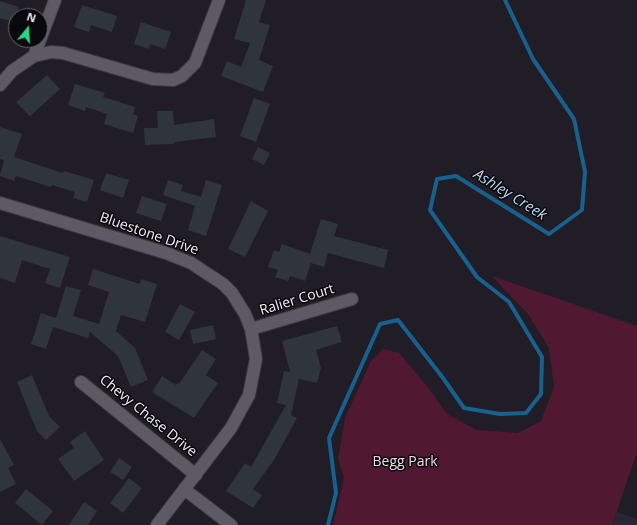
<!DOCTYPE html>
<html>
<head>
<meta charset="utf-8">
<style>
  body { margin:0 }
  #map { position:relative; width:637px; height:525px; overflow:hidden; background:#201d26; font-family:"Open Sans",sans-serif }
  canvas { display:block }
  .north { position:absolute; left:8px; top:8px; width:40px; height:40px; box-sizing:border-box; background:#09080c; border:1px solid #66656a; border-radius:50%; rotate:18deg; font-size:11px; font-weight:700; line-height:16px; text-align:center; color:#f2f0f7 }
  .north::after { content:''; display:block; margin:auto; width:14px; height:18px; background:#26d886; clip-path:polygon(50% 0,100% 100%,50% 72%,0 100%) }
</style>
</head>
<body>
<div id="map">
<canvas width="637" height="525"></canvas>
<div class="north">N</div>
</div>
<script>
const context = document.querySelector('canvas').getContext('2d');
context.lineJoin = 'round';
function fillPath(path, color) { context.fillStyle = color; context.fill(path, 'evenodd'); }
const shape = rows => new Path2D(rows.map(r => 'M' + r).join(''));
function stroke(path, color, width, dash) { context.strokeStyle = color; context.lineWidth = width; context.lineCap = dash ? 'butt' : 'round'; context.setLineDash(dash || []); context.stroke(path); }
function drawText(font, color, halo, rows, align = 'center') {
  context.font = font + ' "Open Sans",sans-serif'; context.lineWidth = 3; context.setLineDash([]); context.textBaseline = 'middle'; context.strokeStyle = halo; context.fillStyle = color; for (const [text, x, y, turn = 0] of rows) {
    context.save(); context.translate(x, y); context.rotate((+turn || 0) * Math.PI / 180); context.textAlign = isNaN(turn) ? turn : align; if (halo) context.strokeText(text, 0, 0); context.fillText(text, 0, 0); context.restore();
  }
}
fillPath(shape([
  [617,512,637,519,637,525,612,525]
]), '#2a2534');
fillPath(shape([
  [492,276,637,326,637,452,612,525,333,525,344,478,338,459,345,418,371,361,383,349,399,353,427,386,447,414,477,430,518,433,541,421,554,387,549,348,528,314]
]), '#511931');
stroke(shape([
  [328,525,336,493,329,438,380,324,398,320,443,378,464,408,500,414,526,413,541,394,542,357,509,302,477,277,430,210,437,179,456,176,549,234,582,210,585,172,574,119,533,59,505,0]
]), '#18608d', 4);
fillPath(shape([
  [246,0,266,0,259,22,270,25,259,60,273,66,263,92,221,76,227,61,241,67,250,43,234,39],
  [0,1,19,7,14,22,0,18],
  [82,5,117,16,112,32,91,25,89,32,74,27],
  [141,22,171,32,165,49,150,44,149,49,134,44],
  [47,75,60,89,30,116,16,102],
  [75,84,105,93,103,97,135,107,133,114,138,116,133,133,104,124,107,114,86,107,85,111,68,105],
  [254,98,270,104,256,142,240,136],
  [157,111,173,111,174,125,214,119,216,137,174,142,174,144,145,145,144,128,158,128],
  [0,127,22,134,14,157,63,173,64,171,94,180,87,202,73,198,75,192,52,185,51,187,16,176,14,181,0,176,4,160,0,159],
  [258,147,270,153,264,165,252,159],
  [106,173,129,180,123,198,100,190],
  [168,180,183,185,181,191,201,197,206,180,222,185,206,236,188,230,195,206,163,195],
  [142,196,167,204,161,221,136,213],
  [251,201,268,211,245,257,228,249],
  [321,219,338,224,334,236,388,250,384,268,328,253,324,267,311,263,305,281,290,276,288,281,275,277,278,270,268,267,274,250,279,252,282,244,310,254],
  [0,236,70,257,60,288,45,283,50,269,22,260,15,283,0,278],
  [93,269,140,284,141,279,157,284,145,322,121,315,116,331,135,348,148,380,131,387,118,356,90,332,88,338,53,327,46,349,31,344,41,313,56,318,66,286,81,290,73,316,99,324,109,292,88,285],
  [180,304,195,312,179,340,165,332],
  [213,325,216,339,193,344,190,330],
  [337,326,342,342,316,350,321,368,317,383,299,379,291,415,297,418,274,460,253,489,262,495,253,508,226,491,245,463,251,467,286,405,277,403,284,371,290,372,282,341],
  [202,350,216,359,206,375,218,383,194,418,152,392,162,376,176,385,178,383,179,384],
  [32,375,49,416,60,427,46,440,37,431,17,382],
  [85,431,104,460,74,481,58,459,74,448,70,442],
  [0,439,14,465,8,468,16,484,0,492],
  [119,458,132,467,123,480,110,472],
  [129,478,142,488,123,513,110,503],
  [26,489,53,511,42,525,15,503],
  [84,502,97,511,88,525,69,525]
]), '#30343d');
const minor = shape([
  [40,40,34,56,51,52,63,53,153,79,173,80,182,76,195,63,219,0],
  [40,40,55,0],
  [0,85,12,71,34,56],
  [0,203,166,253,191,263,223,284,232,293,245,314,251,329,256,359,249,395,231,428,157,525],
  [251,329,352,299],
  [81,382,196,475],
  [184,489,231,525]
]);
stroke(minor, '#3d3a42', 14);
stroke(minor, '#5d5a65', 12);
drawText('14px', '#f2f0f7', '#09080c', [
  ["Bluestone Drive",149,234,19],
  ["Ralier Court",297,300,-17],
  ["Chevy Chase Drive",148,416,39]
]);
drawText('14px', '#f2dce3', '#09080c', [
  ["Begg Park",405,462]
]);
drawText('italic 15px', '#b7d9f3', '#09080c', [
  ["Ashley Creek",510,195,32]
]);
</script>
</body>
</html>
